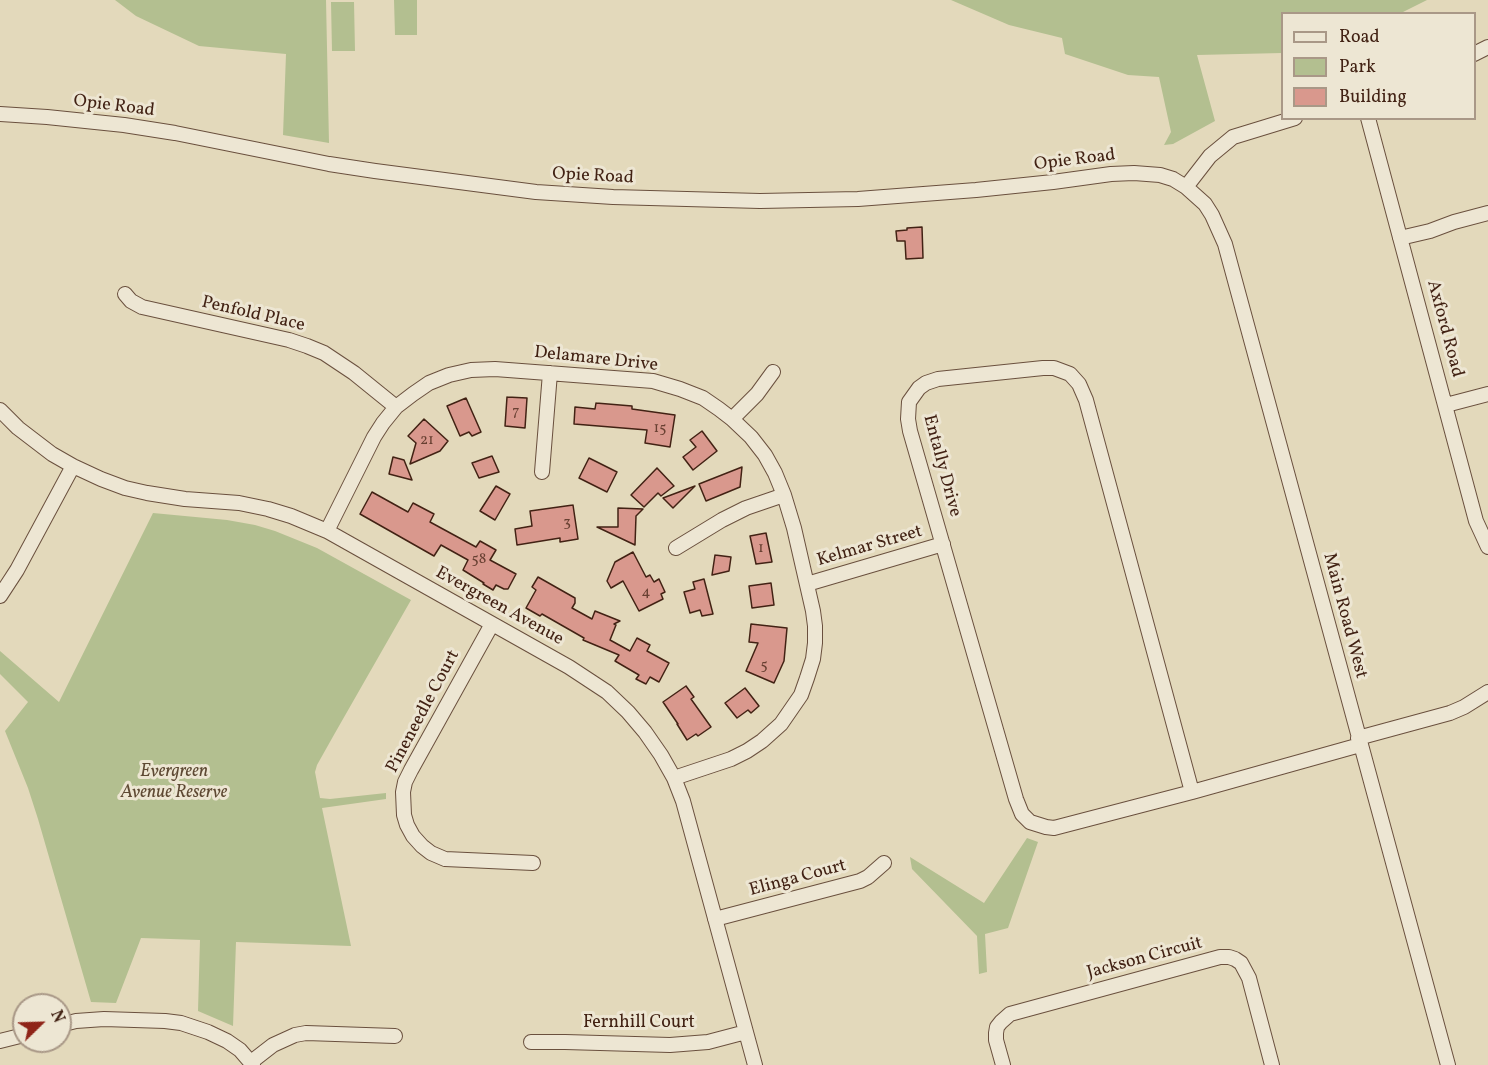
<!DOCTYPE html>
<html>
<head>
<meta charset="utf-8">
<style>
  body { margin:0 }
  #map { position:relative; width:1488px; height:1065px; overflow:hidden; background:#e3d9bb; font-family:Vollkorn,serif }
  canvas { display:block }
  .legend { position:absolute; left:1281px; top:12px; width:195px; height:108px; box-sizing:border-box; background:#ede6d3; border:2px solid #a99887; margin:0; padding:8px 10px; list-style:none; font-size:18px; color:#422214 }
  .legend li { display:flex; align-items:center; gap:12px; height:30px }
  .legend b { width:30px; border:2px solid #a99887 }
  .north { position:absolute; left:12px; top:993px; width:60px; height:60px; box-sizing:border-box; background:#ede6d3; border:2px solid #a99887; border-radius:50%; rotate:67deg; font-size:16px; font-weight:700; line-height:24px; text-align:center; color:#422214 }
  .north::after { content:''; display:block; margin:auto; width:21px; height:27px; background:#8f2418; clip-path:polygon(50% 0,100% 100%,50% 72%,0 100%) }
</style>
</head>
<body>
<div id="map">
<canvas width="1488" height="1065"></canvas>
<ul class="legend">
<li><b style="height:8px;background:#ede6d3"></b>Road</li>
<li><b style="height:16px;background:#b3bf90"></b>Park</li>
<li><b style="height:16px;background:#d9988d"></b>Building</li>
</ul>
<div class="north">N</div>
</div>
<script>
const context = document.querySelector('canvas').getContext('2d');
context.lineJoin = 'round';
function fillPath(path, color) { context.fillStyle = color; context.fill(path, 'evenodd'); }
const shape = rows => new Path2D(rows.map(r => 'M' + r).join(''));
function stroke(path, color, width, dash) { context.strokeStyle = color; context.lineWidth = width; context.lineCap = dash ? 'butt' : 'round'; context.setLineDash(dash || []); context.stroke(path); }
function drawText(font, color, halo, rows, align = 'center') {
  context.font = font + ' Vollkorn,serif'; context.lineWidth = 6; context.setLineDash([]); context.textBaseline = 'middle'; context.strokeStyle = halo; context.fillStyle = color; for (const [text, x, y, turn = 0] of rows) {
    context.save(); context.translate(x, y); context.rotate((+turn || 0) * Math.PI / 180); context.textAlign = isNaN(turn) ? turn : align; if (halo) context.strokeText(text, 0, 0); context.fillText(text, 0, 0); context.restore();
  }
}
fillPath(shape([
  [115,0,326,0,329,143,283,135,286,54,199,46,136,16],
  [394,0,417,0,417,35,395,35],
  [951,0,1427,0,1401,13,1282,14,1282,53,1197,55,1215,121,1173,144,1164,145,1171,132,1159,77,1128,75,1065,54,1062,38,1009,25],
  [331,2,354,2,355,51,332,51],
  [153,513,227,520,255,525,275,531,317,548,411,600,335,733,317,765,315,772,320,798,330,799,386,793,386,799,322,808,351,946,236,942,233,1026,198,1011,200,940,141,938,116,1003,91,1002,38,819,28,788,5,731,28,702,0,674,0,651,59,702],
  [1027,838,1038,842,1008,928,985,934,987,972,979,974,977,936,912,869,910,857,984,903]
]), '#b3bf90');
const building = shape([
  [922,227,923,258,906,259,905,241,897,241,896,231,907,230,907,228,922,227],
  [507,397,527,398,525,428,505,426,507,397],
  [466,398,481,432,472,436,469,432,460,436,447,406,466,398],
  [596,403,632,406,632,409,675,415,670,447,645,443,647,430,574,424,575,407,595,409,596,403],
  [424,419,448,441,440,451,410,464,416,443,408,436,424,419],
  [702,431,717,451,693,470,683,457,696,447,690,440,702,431],
  [492,456,499,472,479,478,472,463,492,456],
  [393,457,404,460,412,480,389,474,393,457],
  [589,458,617,472,607,492,579,478,589,458],
  [742,467,740,487,706,501,699,484,742,467],
  [657,468,674,486,661,496,658,493,644,507,631,495,657,468],
  [496,486,510,494,495,520,480,511,496,486],
  [695,486,673,508,663,498,695,486],
  [372,492,408,512,413,503,434,514,430,522,476,547,480,541,496,550,490,560,516,574,508,589,504,589,496,585,493,590,483,584,484,583,463,570,468,560,441,545,434,556,360,514,372,492],
  [573,505,578,539,560,542,560,538,517,545,515,529,532,526,530,511,573,505],
  [618,508,643,509,636,516,635,545,597,527,618,527,618,508],
  [766,533,772,562,756,564,750,536,766,533],
  [633,552,646,577,650,575,654,582,659,579,665,592,661,594,663,599,639,611,623,581,611,588,607,581,615,562,633,552],
  [715,555,731,557,729,571,712,575,715,555],
  [538,577,575,598,575,603,572,608,592,619,595,611,620,621,614,624,616,625,610,640,630,651,637,638,650,645,647,651,669,663,659,682,650,677,646,684,636,679,639,675,615,661,619,655,583,640,584,638,542,614,540,616,526,608,536,590,532,587,538,577],
  [704,579,713,614,702,616,700,610,690,613,684,592,695,589,693,582,704,579],
  [771,583,774,605,752,608,749,586,771,583],
  [751,624,787,628,784,661,774,683,746,671,758,643,749,642,751,624],
  [686,686,694,697,691,699,711,727,698,736,696,734,687,740,677,724,678,724,663,702,686,686],
  [745,688,759,706,751,713,748,710,737,718,725,703,745,688]
]);
fillPath(building, '#d9988d');
stroke(building, '#422214', 1.5);
const minor = shape([
  [1474,54,1488,47],
  [0,114,47,117,124,125,175,133,329,164,375,171,536,192,613,197,760,201,858,199,976,190,1053,182,1111,174,1134,173,1160,175,1173,179,1186,187,1205,204,1212,215,1225,244,1448,1065],
  [1368,118,1476,521,1488,547],
  [1186,187,1210,156,1233,137,1295,118],
  [1400,238,1430,231,1454,222,1488,213],
  [125,294,131,301,142,307,289,340,307,346,324,353,354,373,396,407],
  [1446,405,1488,394],
  [0,410,18,428,52,454,73,466,101,479,125,488,147,493,185,499,239,503,268,509,291,516,327,531,569,667,607,692,628,712,645,732,661,755,674,778,683,801,755,1065],
  [732,419,757,394,773,372],
  [542,472,550,373],
  [327,531,374,437,383,423,396,407,413,394,429,383,449,375,471,370,495,369,653,381,680,389,703,398,719,409,732,419,751,437,765,455,775,473,784,495,794,528,813,611,815,626,815,643,813,659,807,678,801,695,781,724,762,741,747,751,731,759,674,778],
  [676,548,722,520,746,508,784,495],
  [807,584,943,544],
  [0,596,17,570,73,466],
  [492,624,411,770,405,782,403,792,404,815,407,825,413,836,422,846,431,853,445,859,533,863],
  [1358,738,1450,713,1464,707,1488,692],
  [1192,792,1054,828,1046,827,1030,822,1022,814,1016,799,910,431,908,419,909,402,919,388,926,383,938,379,1043,368,1054,368,1070,374,1079,384,1086,400,1192,792,1360,745],
  [715,919,860,881,868,877,884,863],
  [60,1025,76,1021,104,1019,165,1021,181,1023,208,1032,227,1041,240,1050,253,1065],
  [0,1041,24,1035],
  [531,1042,565,1042,670,1045,708,1042,746,1032],
  [251,1062,273,1045,295,1035,306,1033,395,1036],
  [1003,1065,996,1040,996,1033,997,1027,1001,1022,1010,1014,1220,957,1229,957,1235,959,1241,963,1249,978,1272,1065]
]);
stroke(minor, '#6a503e', 16);
stroke(minor, '#ede6d3', 14);
drawText('15px', '#684032', null, [
  ["7",516,412],
  ["15",660,429],
  ["21",427,441],
  ["3",567,523],
  ["1",761,549],
  ["58",479,560],
  ["4",646,593],
  ["5",764,666]
]);
drawText('18px', '#422214', '#ede6d3', [
  ["Opie Road",114,107,7],
  ["Opie Road",1075,161,-7],
  ["Opie Road",593,177,3],
  ["Penfold Place",253,315,13],
  ["Axford Road",1444,329,75],
  ["Delamare Drive",596,360,6],
  ["Entally Drive",941,466,75],
  ["Kelmar Street",870,547,-16],
  ["Evergreen Avenue",499,607,29],
  ["Main Road West",1344,616,75],
  ["Pineneedle Court",424,712,-62],
  ["Elinga Court",798,879,-15],
  ["Jackson Circuit",1145,959,-15],
  ["Fernhill Court",639,1024]
]);
drawText('italic 18px', '#5e4933', '#ede6d3', [
  ["Evergreen",174,773],
  ["Avenue Reserve",174,794]
]);
</script>
</body>
</html>
